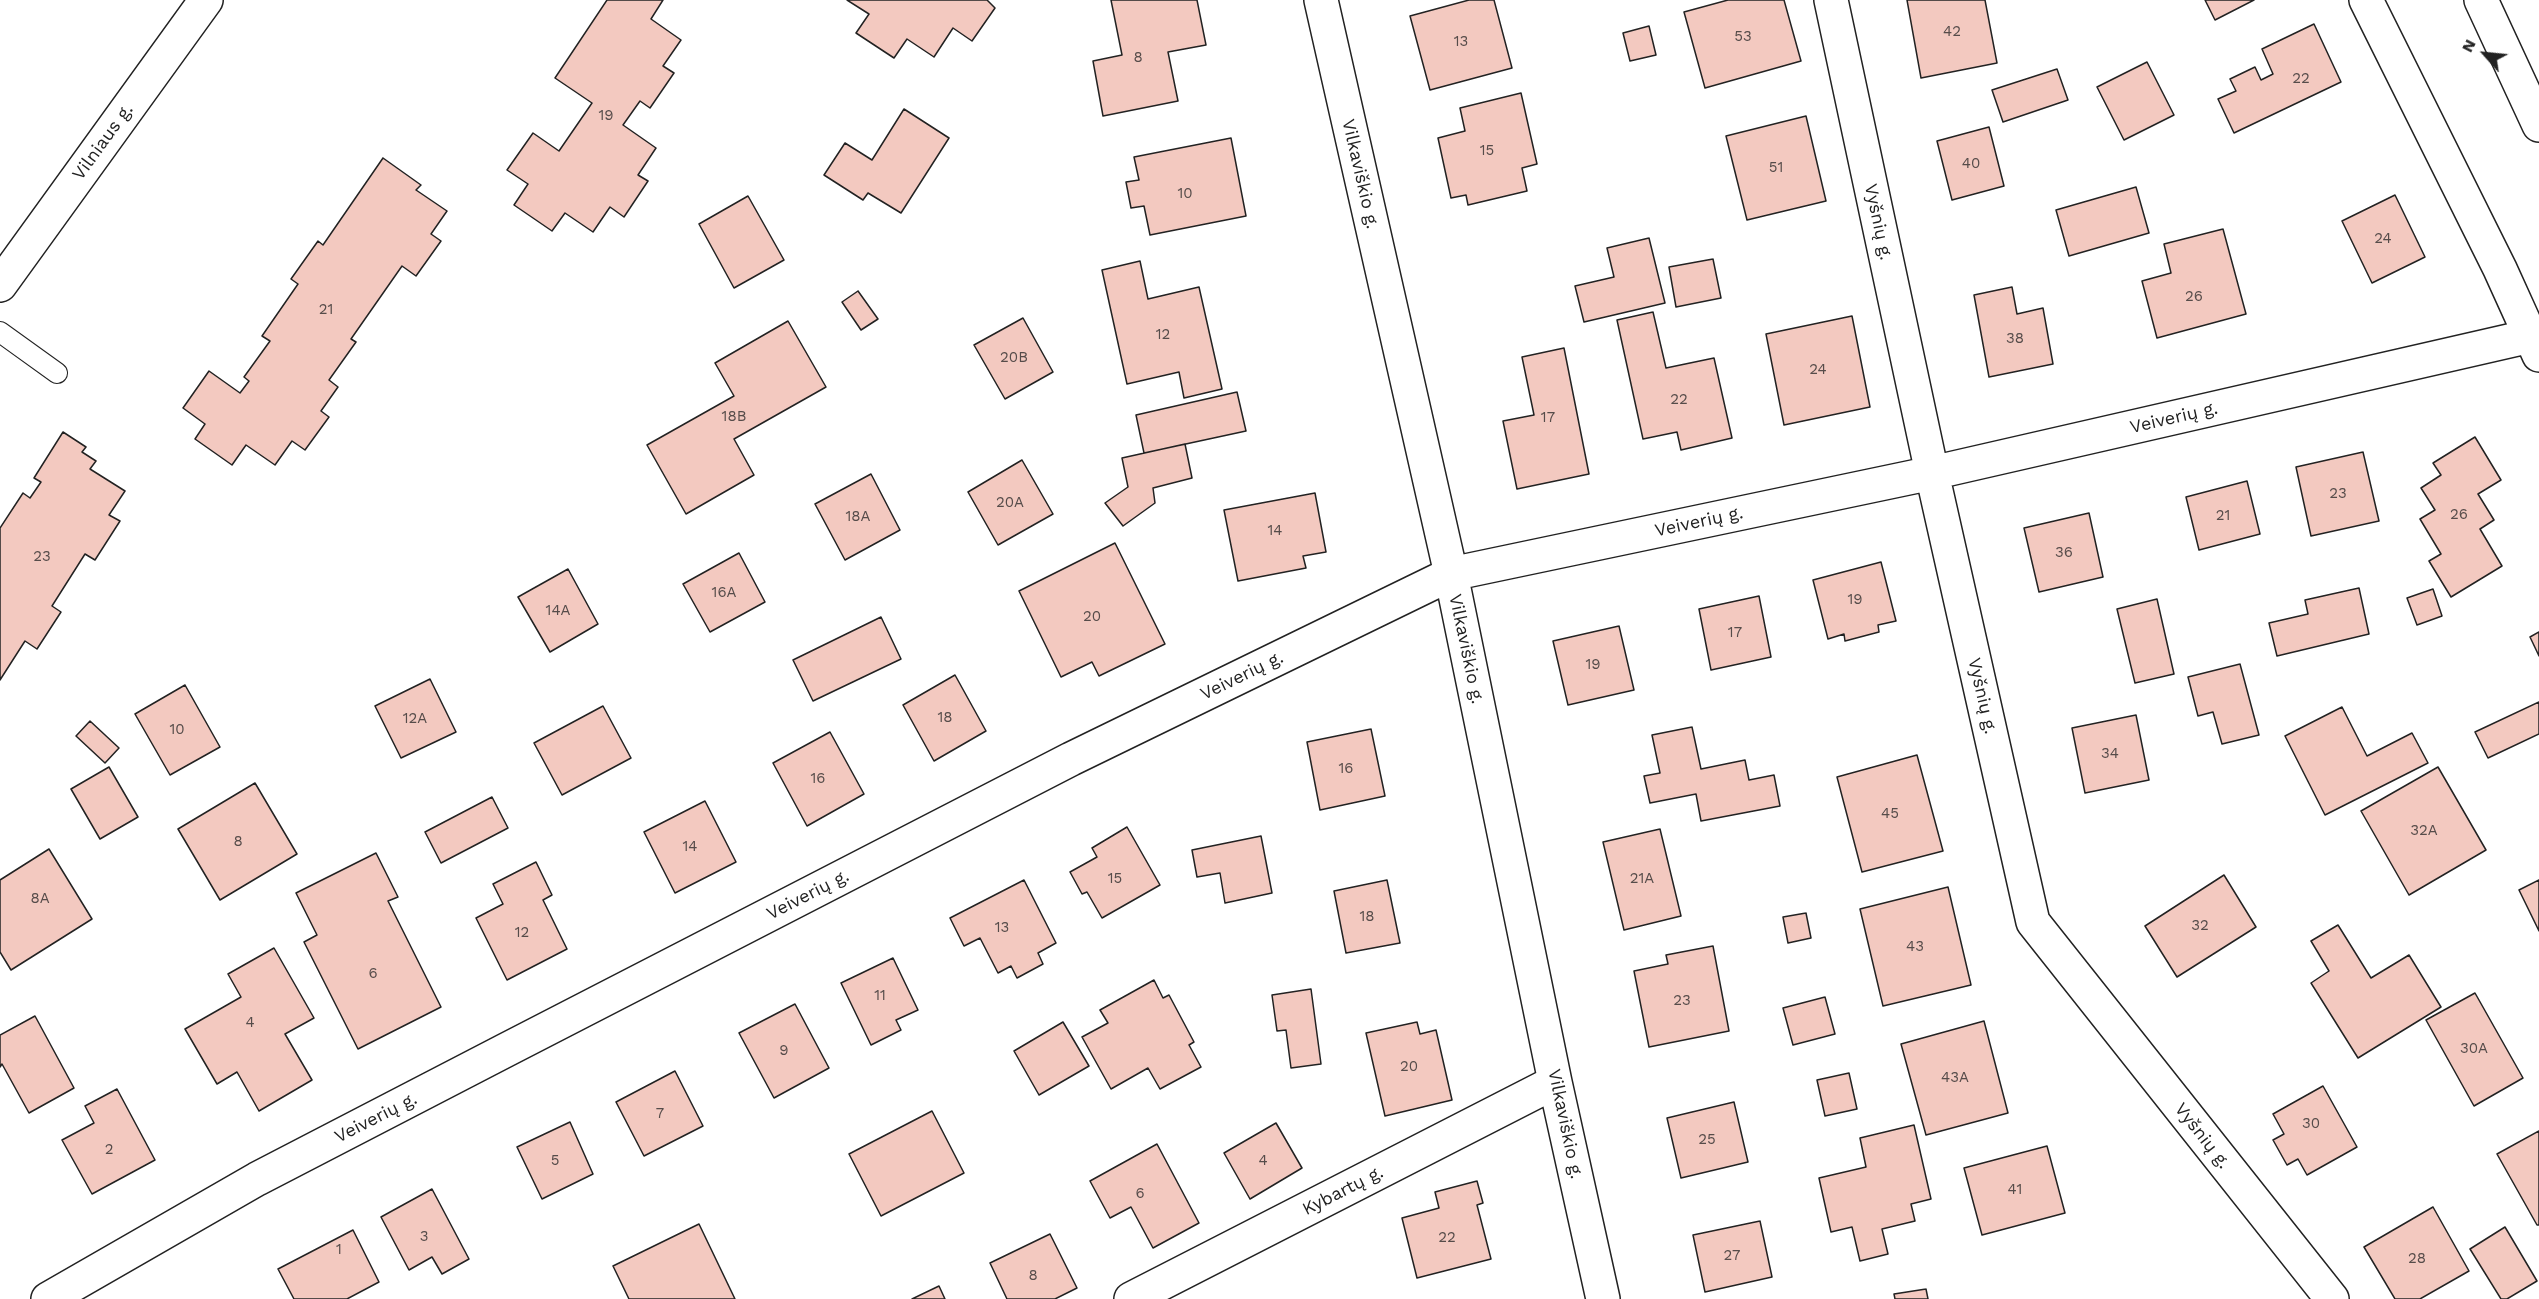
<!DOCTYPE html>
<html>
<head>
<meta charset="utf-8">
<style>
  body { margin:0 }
  #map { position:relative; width:2539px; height:1299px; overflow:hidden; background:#fff; font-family:"Work Sans",sans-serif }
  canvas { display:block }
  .north { position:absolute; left:2455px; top:24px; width:60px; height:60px; -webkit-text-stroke:4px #fff; paint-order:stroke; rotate:297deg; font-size:16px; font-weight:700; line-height:24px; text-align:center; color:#222 }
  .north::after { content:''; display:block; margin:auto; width:21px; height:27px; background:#222; clip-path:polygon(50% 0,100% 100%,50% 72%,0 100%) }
</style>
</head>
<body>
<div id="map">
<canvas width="2539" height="1299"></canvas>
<div class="north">N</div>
</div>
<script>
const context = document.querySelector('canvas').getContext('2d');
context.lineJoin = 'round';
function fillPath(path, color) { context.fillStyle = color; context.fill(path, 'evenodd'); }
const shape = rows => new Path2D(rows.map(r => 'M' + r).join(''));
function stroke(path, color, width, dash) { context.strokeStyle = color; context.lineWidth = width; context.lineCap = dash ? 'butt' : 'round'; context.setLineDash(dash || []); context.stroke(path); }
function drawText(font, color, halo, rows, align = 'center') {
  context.font = font + ' "Work Sans",sans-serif'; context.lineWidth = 4.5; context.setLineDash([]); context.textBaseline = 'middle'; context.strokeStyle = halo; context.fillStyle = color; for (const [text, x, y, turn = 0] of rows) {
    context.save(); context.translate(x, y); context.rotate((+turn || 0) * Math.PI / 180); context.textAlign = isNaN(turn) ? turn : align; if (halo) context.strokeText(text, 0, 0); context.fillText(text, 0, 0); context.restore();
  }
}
const building = shape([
  [607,0,663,0,651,19,681,40,663,66,674,73,650,108,640,101,623,125,656,148,638,175,648,181,624,217,610,207,593,232,565,213,552,231,514,205,528,184,507,170,533,133,559,151,592,103,555,78,607,0],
  [847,0,987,0,995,8,972,41,953,28,934,57,907,39,894,58,856,33,869,14,847,0],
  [1111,0,1197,0,1206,45,1168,52,1178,101,1103,116,1093,61,1122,55,1111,0],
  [1469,0,1494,0,1512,68,1430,90,1410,16,1469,0],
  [1728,0,1784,0,1801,61,1705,88,1684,12,1728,0],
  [1907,0,1985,0,1997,63,1921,78,1907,0],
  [2205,0,2254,0,2215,20,2205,0],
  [2314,24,2341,82,2234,133,2218,99,2236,91,2230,79,2255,67,2261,80,2273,74,2262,49,2314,24],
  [1649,26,1656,55,1630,61,1623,33,1649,26],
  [2147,62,2174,115,2124,140,2097,87,2147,62],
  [2057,69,2068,100,2003,122,1992,90,2057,69],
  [1521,93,1537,164,1522,168,1527,191,1468,205,1466,195,1451,198,1438,138,1465,131,1460,108,1521,93],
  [904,109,949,138,901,213,868,193,863,200,824,175,845,143,872,160,904,109],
  [1806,116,1826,201,1747,220,1726,136,1806,116],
  [1989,127,2004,186,1952,200,1937,141,1989,127],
  [1231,138,1246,216,1150,235,1144,206,1131,208,1126,182,1139,180,1134,157,1231,138],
  [383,158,421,185,416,190,447,211,431,234,441,241,416,276,402,266,351,339,356,342,329,380,338,387,321,411,329,417,305,450,292,441,275,465,246,445,232,465,195,439,205,424,183,408,209,371,240,393,249,381,244,377,270,341,262,336,298,284,291,279,318,241,323,245,383,158],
  [2136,187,2149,233,2069,256,2056,210,2136,187],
  [2395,195,2425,257,2372,283,2342,221,2395,195],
  [748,196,784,260,734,288,699,224,748,196],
  [2223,229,2246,314,2157,338,2142,281,2171,273,2164,244,2223,229],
  [1649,238,1665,303,1584,322,1575,286,1614,277,1607,248,1649,238],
  [1713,259,1721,298,1676,307,1669,267,1713,259],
  [1140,261,1148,299,1199,287,1222,389,1184,398,1179,372,1127,384,1102,270,1140,261],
  [2012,287,2017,314,2043,308,2053,364,1989,377,1974,295,2012,287],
  [858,291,878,319,861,330,842,302,858,291],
  [1653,312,1666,368,1714,358,1732,438,1681,450,1677,432,1643,439,1617,320,1653,312],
  [1852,316,1870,407,1784,425,1766,334,1852,316],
  [1023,318,1053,372,1005,399,974,345,1023,318],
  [788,321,826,387,734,439,754,475,686,514,647,445,734,396,715,363,788,321],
  [1564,348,1589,474,1517,489,1503,421,1534,415,1522,357,1564,348],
  [1237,392,1246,431,1144,453,1136,415,1237,392],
  [63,432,86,447,82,452,96,461,90,469,125,491,109,515,120,521,95,560,85,554,52,606,61,612,37,649,25,641,0,680,0,528,23,493,30,498,41,482,34,478,63,432],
  [2475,437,2501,480,2478,494,2494,520,2480,529,2502,566,2451,597,2429,561,2441,554,2420,519,2435,510,2421,488,2441,475,2433,463,2475,437],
  [1185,444,1192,478,1153,488,1155,503,1123,526,1105,503,1128,487,1122,458,1185,444],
  [2363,452,2379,521,2311,536,2296,467,2363,452],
  [1022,460,1053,514,998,545,968,492,1022,460],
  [871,474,900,530,845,560,815,504,871,474],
  [2247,481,2260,534,2199,550,2186,497,2247,481],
  [1315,493,1326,552,1303,556,1306,568,1238,581,1224,510,1315,493],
  [2089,513,2103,577,2039,592,2024,528,2089,513],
  [1115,543,1165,644,1099,676,1092,662,1061,677,1019,591,1115,543],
  [739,553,765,602,710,632,683,584,739,553],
  [1881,562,1896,621,1878,625,1879,632,1845,641,1844,634,1828,639,1813,580,1881,562],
  [568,569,598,624,550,652,518,597,568,569],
  [2359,588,2369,634,2277,656,2269,623,2308,614,2305,600,2359,588],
  [2433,589,2442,616,2417,625,2407,598,2433,589],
  [1759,596,1771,657,1711,670,1699,609,1759,596],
  [2157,599,2174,674,2135,683,2117,609,2157,599],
  [881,617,901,659,813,701,793,660,881,617],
  [1619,626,1634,690,1568,705,1553,641,1619,626],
  [2539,632,2539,656,2530,637,2539,632],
  [2240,664,2259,735,2222,744,2213,712,2198,716,2188,677,2240,664],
  [955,675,986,731,934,761,903,705,955,675],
  [430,679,456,732,401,758,375,706,430,679],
  [185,685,220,747,170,775,135,714,185,685],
  [2539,702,2539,734,2488,758,2475,732,2539,702],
  [603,706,631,758,562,795,534,743,603,706],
  [2342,707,2367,756,2412,733,2428,763,2325,815,2285,736,2342,707],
  [2136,715,2149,780,2085,793,2072,728,2136,715],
  [90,721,119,748,105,763,76,736,90,721],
  [1692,727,1701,769,1745,760,1749,780,1774,775,1780,806,1701,821,1696,794,1650,803,1644,776,1660,773,1652,735,1692,727],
  [1371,729,1385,796,1320,810,1307,742,1371,729],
  [830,732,864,794,807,826,773,763,830,732],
  [1917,755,1943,851,1862,872,1837,777,1917,755],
  [109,767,138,817,100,839,71,789,109,767],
  [2438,767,2486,850,2409,895,2361,811,2438,767],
  [255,783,297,854,220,900,178,829,255,783],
  [492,797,508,828,441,863,425,832,492,797],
  [705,801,736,862,675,893,644,832,705,801],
  [1127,827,1160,885,1102,918,1087,892,1082,894,1070,872,1097,857,1092,848,1127,827],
  [1660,829,1681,916,1624,930,1603,842,1660,829],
  [1261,836,1272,893,1225,903,1220,873,1197,877,1192,850,1261,836],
  [49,849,92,919,11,970,0,952,0,880,49,849],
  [376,853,398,897,388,901,441,1007,358,1049,304,942,317,935,296,893,376,853],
  [536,862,552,895,543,900,567,949,507,980,476,918,503,904,493,884,536,862],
  [2224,875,2256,927,2177,977,2145,926,2224,875],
  [1024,880,1056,943,1038,953,1043,964,1017,978,1011,966,998,973,980,938,964,946,950,918,1024,880],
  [1387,880,1400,943,1346,953,1334,891,1387,880],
  [2539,880,2539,931,2519,890,2539,880],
  [1948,887,1971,985,1883,1006,1860,909,1948,887],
  [1806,913,1811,938,1788,943,1783,917,1806,913],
  [2338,925,2371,978,2409,955,2441,1007,2358,1058,2311,983,2329,971,2311,941,2338,925],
  [1713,946,1729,1031,1649,1047,1634,971,1668,964,1666,955,1713,946],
  [274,948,314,1018,285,1034,312,1080,259,1111,237,1072,217,1084,185,1029,241,997,228,974,274,948],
  [893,958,918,1010,896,1020,901,1030,871,1045,841,983,893,958],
  [1154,980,1163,998,1169,995,1194,1042,1189,1045,1201,1067,1160,1089,1148,1068,1111,1089,1082,1037,1108,1023,1100,1010,1154,980],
  [1311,989,1321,1064,1291,1068,1286,1030,1277,1031,1272,995,1311,989],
  [2475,993,2523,1078,2474,1106,2426,1020,2475,993],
  [1825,997,1835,1034,1793,1045,1783,1008,1825,997],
  [795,1004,829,1068,774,1098,739,1033,795,1004],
  [35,1016,74,1088,29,1113,2,1064,0,1067,0,1035,35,1016],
  [1984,1021,2008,1113,1926,1135,1901,1044,1984,1021],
  [1063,1022,1089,1066,1039,1095,1014,1051,1063,1022],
  [1417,1022,1420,1034,1436,1030,1452,1100,1385,1116,1366,1033,1417,1022],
  [675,1071,703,1126,644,1156,616,1102,675,1071],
  [1849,1073,1857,1109,1825,1116,1817,1080,1849,1073],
  [2323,1086,2357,1147,2307,1175,2298,1159,2287,1165,2273,1140,2284,1134,2273,1114,2323,1086],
  [117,1089,155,1160,92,1194,62,1140,94,1123,85,1106,117,1089],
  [1734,1102,1748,1162,1681,1178,1667,1118,1734,1102],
  [932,1111,964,1173,881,1216,849,1154,932,1111],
  [570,1122,593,1174,542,1199,517,1147,570,1122],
  [1276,1123,1302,1168,1250,1199,1224,1153,1276,1123],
  [1914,1125,1931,1199,1911,1204,1915,1221,1882,1229,1888,1254,1860,1261,1852,1227,1831,1232,1819,1178,1866,1167,1860,1138,1914,1125],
  [2539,1131,2539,1225,2537,1225,2497,1154,2539,1131],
  [1157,1144,1199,1223,1153,1248,1131,1207,1110,1218,1090,1181,1157,1144],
  [2047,1146,2065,1213,1982,1235,1964,1168,2047,1146],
  [1477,1181,1483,1203,1477,1205,1491,1259,1417,1278,1402,1218,1439,1208,1435,1192,1477,1181],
  [432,1189,469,1259,442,1274,432,1257,409,1270,381,1217,432,1189],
  [2433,1207,2469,1271,2420,1299,2395,1299,2364,1247,2433,1207],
  [1760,1221,1772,1277,1705,1292,1693,1235,1760,1221],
  [699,1224,735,1299,629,1299,613,1266,699,1224],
  [2505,1227,2537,1281,2507,1299,2501,1299,2470,1249,2505,1227],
  [353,1230,379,1282,347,1299,294,1299,278,1269,353,1230],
  [1050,1234,1077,1288,1055,1299,1007,1299,990,1263,1050,1234],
  [939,1286,945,1299,912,1299,939,1286],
  [1926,1289,1928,1299,1895,1299,1894,1294,1926,1289]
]);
fillPath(building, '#f3c9c0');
stroke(building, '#222', 1.5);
const service = shape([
  [0,332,57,373]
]);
const minor = shape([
  [1321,0,1451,574,1555,1082,1603,1299],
  [1831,0,1932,473,2033,922,2332,1299],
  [2366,0,2500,269,2539,355],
  [48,1299,257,1179,506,1050,1071,759,1451,574,1932,473,2539,334],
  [1131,1299,1555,1082]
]);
const primary = shape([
  [2481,0,2539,125]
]);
const trunk = shape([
  [0,285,206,0]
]);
stroke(service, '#222', 22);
stroke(minor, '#222', 36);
stroke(primary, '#222', 36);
stroke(trunk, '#222', 36);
stroke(service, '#fff', 20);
stroke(minor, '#fff', 33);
stroke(primary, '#fff', 33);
stroke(trunk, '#fff', 33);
drawText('15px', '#564c4a', null, [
  ["42",1952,32],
  ["53",1743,37],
  ["13",1461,42],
  ["8",1138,58],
  ["22",2301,79],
  ["19",606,116],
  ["15",1487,151],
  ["40",1971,164],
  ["51",1776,168],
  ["10",1185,194],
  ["24",2383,239],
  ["26",2194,297],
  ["21",326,310],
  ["12",1163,335],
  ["38",2015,339],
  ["20B",1014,358],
  ["24",1818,370],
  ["22",1679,400],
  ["18B",734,417],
  ["17",1548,418],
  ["23",2338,494],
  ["20A",1010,503],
  ["26",2459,515],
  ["21",2223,516],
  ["18A",858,517],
  ["14",1275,531],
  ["36",2064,553],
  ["23",42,557],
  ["16A",724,593],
  ["19",1855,600],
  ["14A",558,611],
  ["20",1092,617],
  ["17",1735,633],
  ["19",1593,665],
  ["18",945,718],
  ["12A",415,719],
  ["10",177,730],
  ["34",2110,754],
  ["16",1346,769],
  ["16",818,779],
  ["45",1890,814],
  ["32A",2424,831],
  ["8",238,842],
  ["14",690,847],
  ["15",1115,879],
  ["21A",1642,879],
  ["8A",40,899],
  ["18",1367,917],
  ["32",2200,926],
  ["13",1002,928],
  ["12",522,933],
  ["43",1915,947],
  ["6",373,974],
  ["11",880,996],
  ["23",1682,1001],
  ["4",250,1023],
  ["30A",2474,1049],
  ["9",784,1051],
  ["20",1409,1067],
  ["43A",1955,1078],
  ["7",660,1114],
  ["30",2311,1124],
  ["25",1707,1140],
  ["2",109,1150],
  ["5",555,1161],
  ["4",1263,1161],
  ["41",2015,1190],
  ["6",1140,1194],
  ["3",424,1237],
  ["22",1447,1238],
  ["1",339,1250],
  ["27",1732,1256],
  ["28",2417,1259],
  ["8",1033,1276]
]);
drawText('18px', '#222', '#fff', [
  ["Vilniaus g.",103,142,-54],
  ["Vilkaviškio g.",1360,174,77],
  ["Vyšnių g.",1878,222,78],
  ["Veiverių g.",2174,418,-13],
  ["Veiverių g.",1699,522,-12],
  ["Vilkaviškio g.",1466,649,78],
  ["Veiverių g.",1242,676,-26],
  ["Vyšnių g.",1982,696,77],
  ["Veiverių g.",808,895,-27],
  ["Veiverių g.",376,1118,-27],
  ["Vilkaviškio g.",1565,1124,78],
  ["Vyšnių g.",2202,1136,52],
  ["Kybartų g.",1343,1191,-27]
]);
</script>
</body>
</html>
